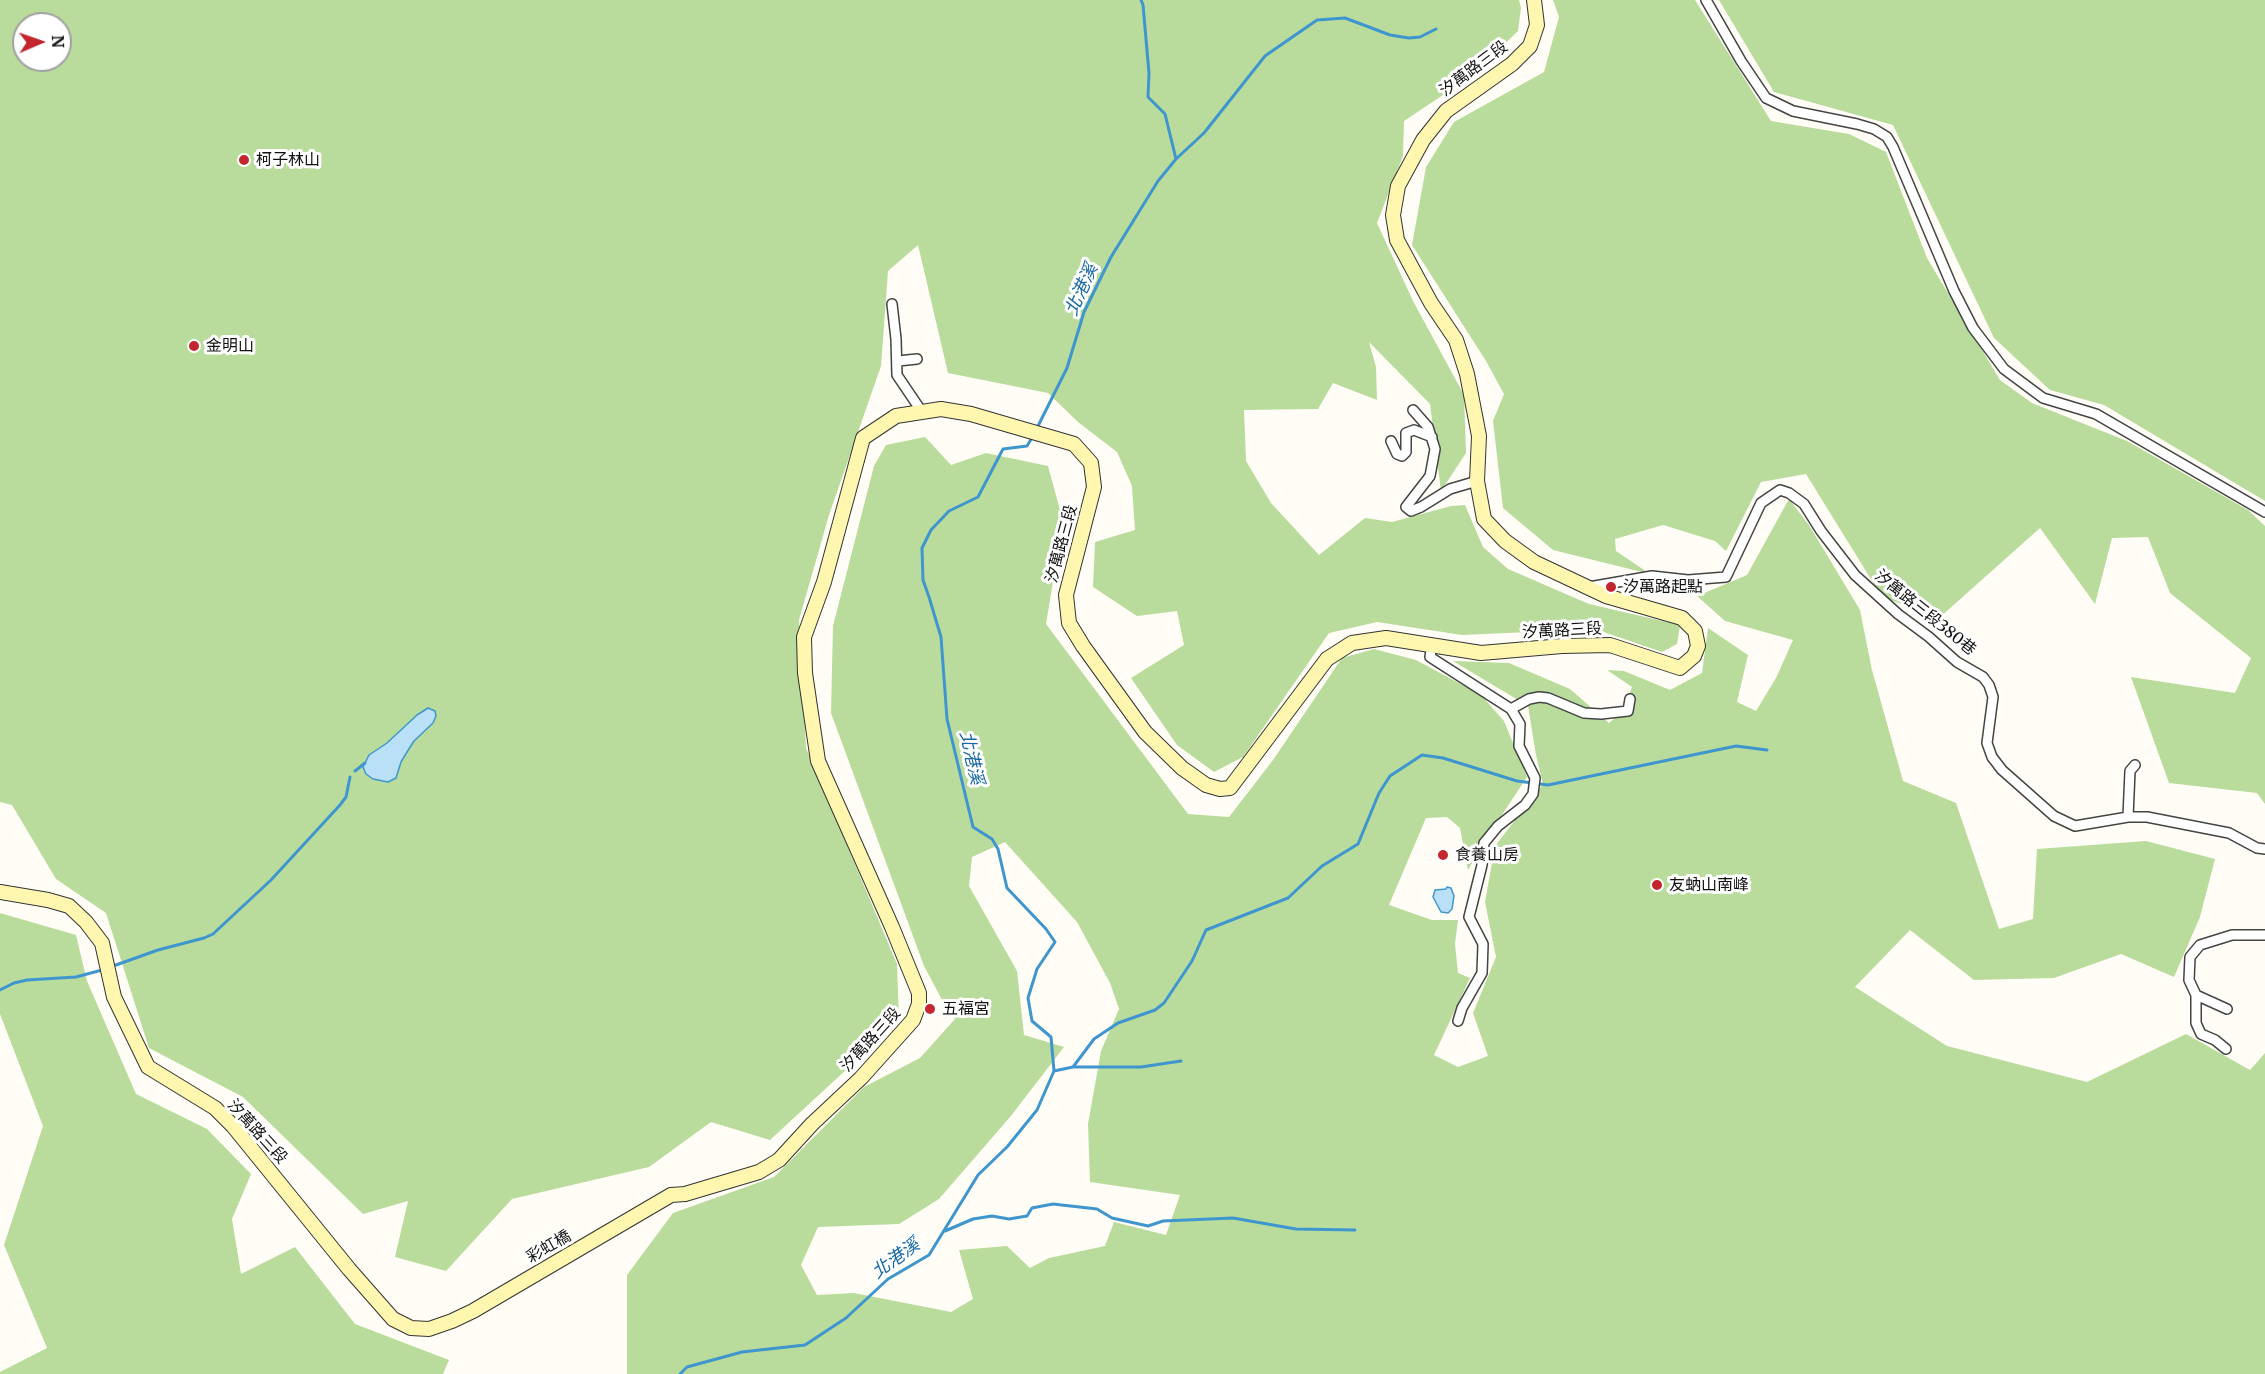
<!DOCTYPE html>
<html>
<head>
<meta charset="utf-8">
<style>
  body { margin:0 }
  #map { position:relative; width:2265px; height:1374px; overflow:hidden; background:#fffdf5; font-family:Merriweather,serif }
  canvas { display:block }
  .north { position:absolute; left:12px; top:12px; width:60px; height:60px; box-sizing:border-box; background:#fff; border:2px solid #a0a0a0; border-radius:50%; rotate:88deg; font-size:16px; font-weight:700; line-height:24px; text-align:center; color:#111 }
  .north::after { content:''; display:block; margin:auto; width:21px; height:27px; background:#c4262e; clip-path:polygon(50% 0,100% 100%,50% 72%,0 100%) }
</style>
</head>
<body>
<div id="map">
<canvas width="2265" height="1374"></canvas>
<div class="north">N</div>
</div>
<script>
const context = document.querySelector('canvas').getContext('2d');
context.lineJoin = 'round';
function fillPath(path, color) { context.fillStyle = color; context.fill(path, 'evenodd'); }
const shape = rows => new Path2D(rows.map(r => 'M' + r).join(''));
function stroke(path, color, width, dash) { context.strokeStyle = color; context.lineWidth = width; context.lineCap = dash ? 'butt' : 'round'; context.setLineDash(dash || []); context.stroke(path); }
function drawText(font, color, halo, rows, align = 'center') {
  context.font = font + ' Merriweather,"Noto Sans TC",serif'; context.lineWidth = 6; context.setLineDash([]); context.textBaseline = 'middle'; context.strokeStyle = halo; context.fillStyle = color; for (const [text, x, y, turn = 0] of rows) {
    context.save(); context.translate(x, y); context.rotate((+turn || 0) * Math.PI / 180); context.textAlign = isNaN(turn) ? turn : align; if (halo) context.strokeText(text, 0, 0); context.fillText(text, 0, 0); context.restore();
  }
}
fillPath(shape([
  [0,0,1519,0,1521,8,1518,31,1470,77,1404,121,1403,156,1377,223,1413,301,1464,395,1466,453,1441,491,1430,404,1369,342,1376,367,1377,400,1333,383,1318,409,1244,410,1246,461,1271,503,1319,555,1365,518,1392,522,1451,506,1465,505,1483,547,1508,569,1589,604,1680,625,1677,644,1662,652,1595,629,1462,635,1377,622,1329,633,1243,757,1214,772,1177,745,1131,678,1184,645,1177,611,1137,616,1093,587,1095,542,1135,530,1132,486,1117,452,1078,422,1048,393,948,373,918,245,888,271,881,366,829,515,799,620,806,748,897,964,899,1021,770,1140,711,1122,649,1167,512,1199,446,1271,395,1257,408,1201,363,1214,243,1097,149,1048,106,913,56,879,12,805,0,802],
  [24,24,60,24,60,60,24,60],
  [1553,0,1695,0,1771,121,1849,134,1886,152,1927,258,2000,380,2032,403,2127,441,2248,510,2265,526,2265,804,2257,793,2169,783,2131,677,2235,693,2251,658,2170,593,2148,537,2112,538,2095,604,2040,528,1939,618,1882,597,1806,474,1761,482,1726,551,1715,541,1663,525,1615,539,1616,551,1650,574,1553,550,1503,508,1493,421,1504,394,1486,361,1412,245,1426,167,1454,122,1544,72,1559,17],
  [1719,0,2265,0,2265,501,2104,405,2050,390,1994,338,1893,125,1774,92],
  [925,437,951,465,986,453,1048,466,1063,521,1046,624,1188,814,1229,817,1273,760,1342,658,1374,649,1416,660,1481,695,1504,721,1527,777,1486,839,1468,870,1460,828,1447,817,1426,818,1389,905,1432,920,1458,920,1455,944,1458,973,1470,978,1434,1055,1458,1067,1488,1056,1473,1013,1496,957,1485,902,1495,846,1543,784,1536,755,1528,706,1453,661,1509,663,1570,689,1609,723,1623,711,1632,687,1607,670,1624,671,1670,690,1702,673,1708,628,1748,655,1737,702,1756,711,1776,678,1793,640,1725,621,1697,596,1747,575,1789,499,1809,525,1860,610,1872,670,1903,781,1956,803,1999,929,2033,919,2037,849,2146,841,2215,859,2200,917,2174,977,2121,954,2054,978,1974,980,1910,930,1855,987,1947,1046,2087,1082,2186,1034,2250,1070,2265,1053,2265,1374,627,1374,627,1275,673,1213,774,1177,864,1087,920,1058,955,1019,948,1011,924,966,831,713,833,626,874,466,886,445],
  [1005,842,1077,922,1110,983,1119,1009,1101,1051,1088,1124,1090,1182,1180,1195,1166,1235,1114,1222,1105,1246,1049,1258,1030,1268,1007,1246,959,1250,973,1299,951,1312,854,1293,817,1295,801,1265,818,1227,899,1224,939,1199,1010,1117,1064,1047,1024,1035,1017,971,969,886,972,857],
  [0,913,76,935,87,981,136,1094,207,1129,251,1174,232,1219,241,1274,295,1247,355,1324,449,1360,443,1374,0,1374,0,1372,47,1348,4,1245,43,1126,0,1014]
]), '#b9dc9c');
const water = shape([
  [428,708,435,711,436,716,433,723,414,741,407,752,401,762,396,778,388,782,373,779,366,774,363,767,369,755,387,743,417,715,428,708],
  [1447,887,1451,888,1454,896,1452,909,1448,913,1441,912,1433,897,1435,890,1446,889,1447,887]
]);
fillPath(water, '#b9e0f7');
stroke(water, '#3f96cf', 1.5);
stroke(shape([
  [1176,159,1204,133,1265,56,1317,20,1345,18,1390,35,1409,38,1420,37,1436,29],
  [1037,428,1067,368,1084,312,1111,257,1158,181,1176,159,1165,114,1148,97,1149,73,1143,5,1141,0],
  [355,771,365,763],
  [116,965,158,950,204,938,213,934,271,880,340,805,346,797,350,777],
  [0,990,14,983,27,980,76,977,102,970],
  [1073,1067,1141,1067,1181,1061],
  [1054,1071,1073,1067,1094,1039,1118,1023,1155,1010,1164,1003,1192,961,1206,930,1288,898,1322,866,1358,844,1379,793,1390,776,1422,755,1443,758,1517,781,1548,785,1736,746,1767,750],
  [945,1231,973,1219,992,1216,1009,1219,1027,1216,1032,1208,1053,1204,1097,1209,1112,1218,1148,1226,1163,1221,1233,1218,1296,1229,1355,1230],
  [680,1374,687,1367,742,1352,805,1345,846,1318,888,1279,929,1255,978,1175,1007,1147,1037,1110,1054,1071,1051,1037,1032,1021,1028,998,1037,969,1055,942,1046,929,1007,888,998,849,992,839,973,827,947,719,941,637,929,597,923,580,922,548,931,530,949,511,978,497,1003,449,1027,446,1033,436]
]), '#3f96cf', 3);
const street = shape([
  [1706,0,1741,61,1766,98,1793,111,1857,124,1874,129,1887,137,1893,147,1954,291,1973,328,2004,369,2043,398,2096,414,2265,512],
  [892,304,896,339,897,375,922,412],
  [898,361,917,359],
  [1413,410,1428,427,1435,449,1430,476,1406,507,1411,511,1421,507,1450,489,1477,481],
  [1391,441,1397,454,1402,456,1406,452,1406,433,1414,430,1432,437],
  [1589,587,1652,576,1688,580,1726,577,1761,503,1780,490,1789,493,1804,504,1821,531,1855,575,1898,614,1929,637,1957,662,1983,677,1989,685,1993,697,1987,743,1992,757,2002,770,2054,816,2075,826,2128,817,2147,817,2229,833,2257,848,2265,849],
  [1432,644,1430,657,1511,709,1520,724,1519,746,1535,778,1533,794,1525,805,1498,826,1484,843,1482,865,1469,917,1483,944,1482,973,1462,1008,1458,1021],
  [1511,709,1529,699,1539,697,1548,698,1584,713,1601,714,1628,711,1630,699],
  [2128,817,2130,771,2135,765],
  [2196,995,2196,1023,2201,1034,2215,1040,2226,1049],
  [2227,1009,2196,995,2189,980,2190,957,2200,945,2232,935,2265,935]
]);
const secondary = shape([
  [0,892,48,900,69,906,86,922,102,943,114,997,148,1067,215,1108,233,1126,349,1269,393,1319,411,1328,429,1329,452,1321,473,1311,671,1195,685,1194,759,1172,779,1160,812,1124,861,1078,913,1020,919,1004,919,993,892,927,818,761,805,673,804,637,824,582,863,438,896,416,941,409,971,414,1074,444,1091,463,1094,487,1066,595,1069,623,1083,646,1145,732,1182,768,1206,785,1220,789,1230,788,1327,659,1352,643,1386,638,1481,653,1562,646,1610,645,1680,668,1694,656,1698,646,1695,631,1682,618,1606,596,1534,562,1505,541,1484,519,1477,481,1479,436,1467,374,1456,340,1431,303,1397,240,1393,215,1398,186,1423,140,1446,111,1512,64,1530,46,1537,25,1534,0]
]);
stroke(street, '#444', 12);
stroke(secondary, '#333', 16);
stroke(street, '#fff', 9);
stroke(secondary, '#fff6b0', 14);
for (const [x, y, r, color] of [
  [244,160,6,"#c4262e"],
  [194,346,6,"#c4262e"],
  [1611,587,6,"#c4262e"],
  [1443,855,6,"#c4262e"],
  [1657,885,6,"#c4262e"],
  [930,1009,6,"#c4262e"]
]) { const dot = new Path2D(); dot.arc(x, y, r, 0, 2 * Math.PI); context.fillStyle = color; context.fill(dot); stroke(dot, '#fff', 2); }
drawText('16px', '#111', '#fff', [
  ["汐萬路三段",1474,69,-37],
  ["汐萬路三段",1062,544,-75],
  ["汐萬路三段380巷",1925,613,39],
  ["汐萬路三段",1562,631,-3],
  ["汐萬路三段",871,1040,-48],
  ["汐萬路三段",257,1132,48],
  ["彩虹橋",549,1247,-30]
]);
drawText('16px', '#111', '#fff', [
  ["柯子林山",256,160],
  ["金明山",206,346],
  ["汐萬路起點",1623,587],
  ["食養山房",1455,855],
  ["友蚋山南峰",1669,885],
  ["五福宮",942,1009]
], 'left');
drawText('italic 18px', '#1768a6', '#fff', [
  ["北港溪",1082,290,-66],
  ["北港溪",971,758,77],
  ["北港溪",896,1259,-36]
]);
</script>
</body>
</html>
